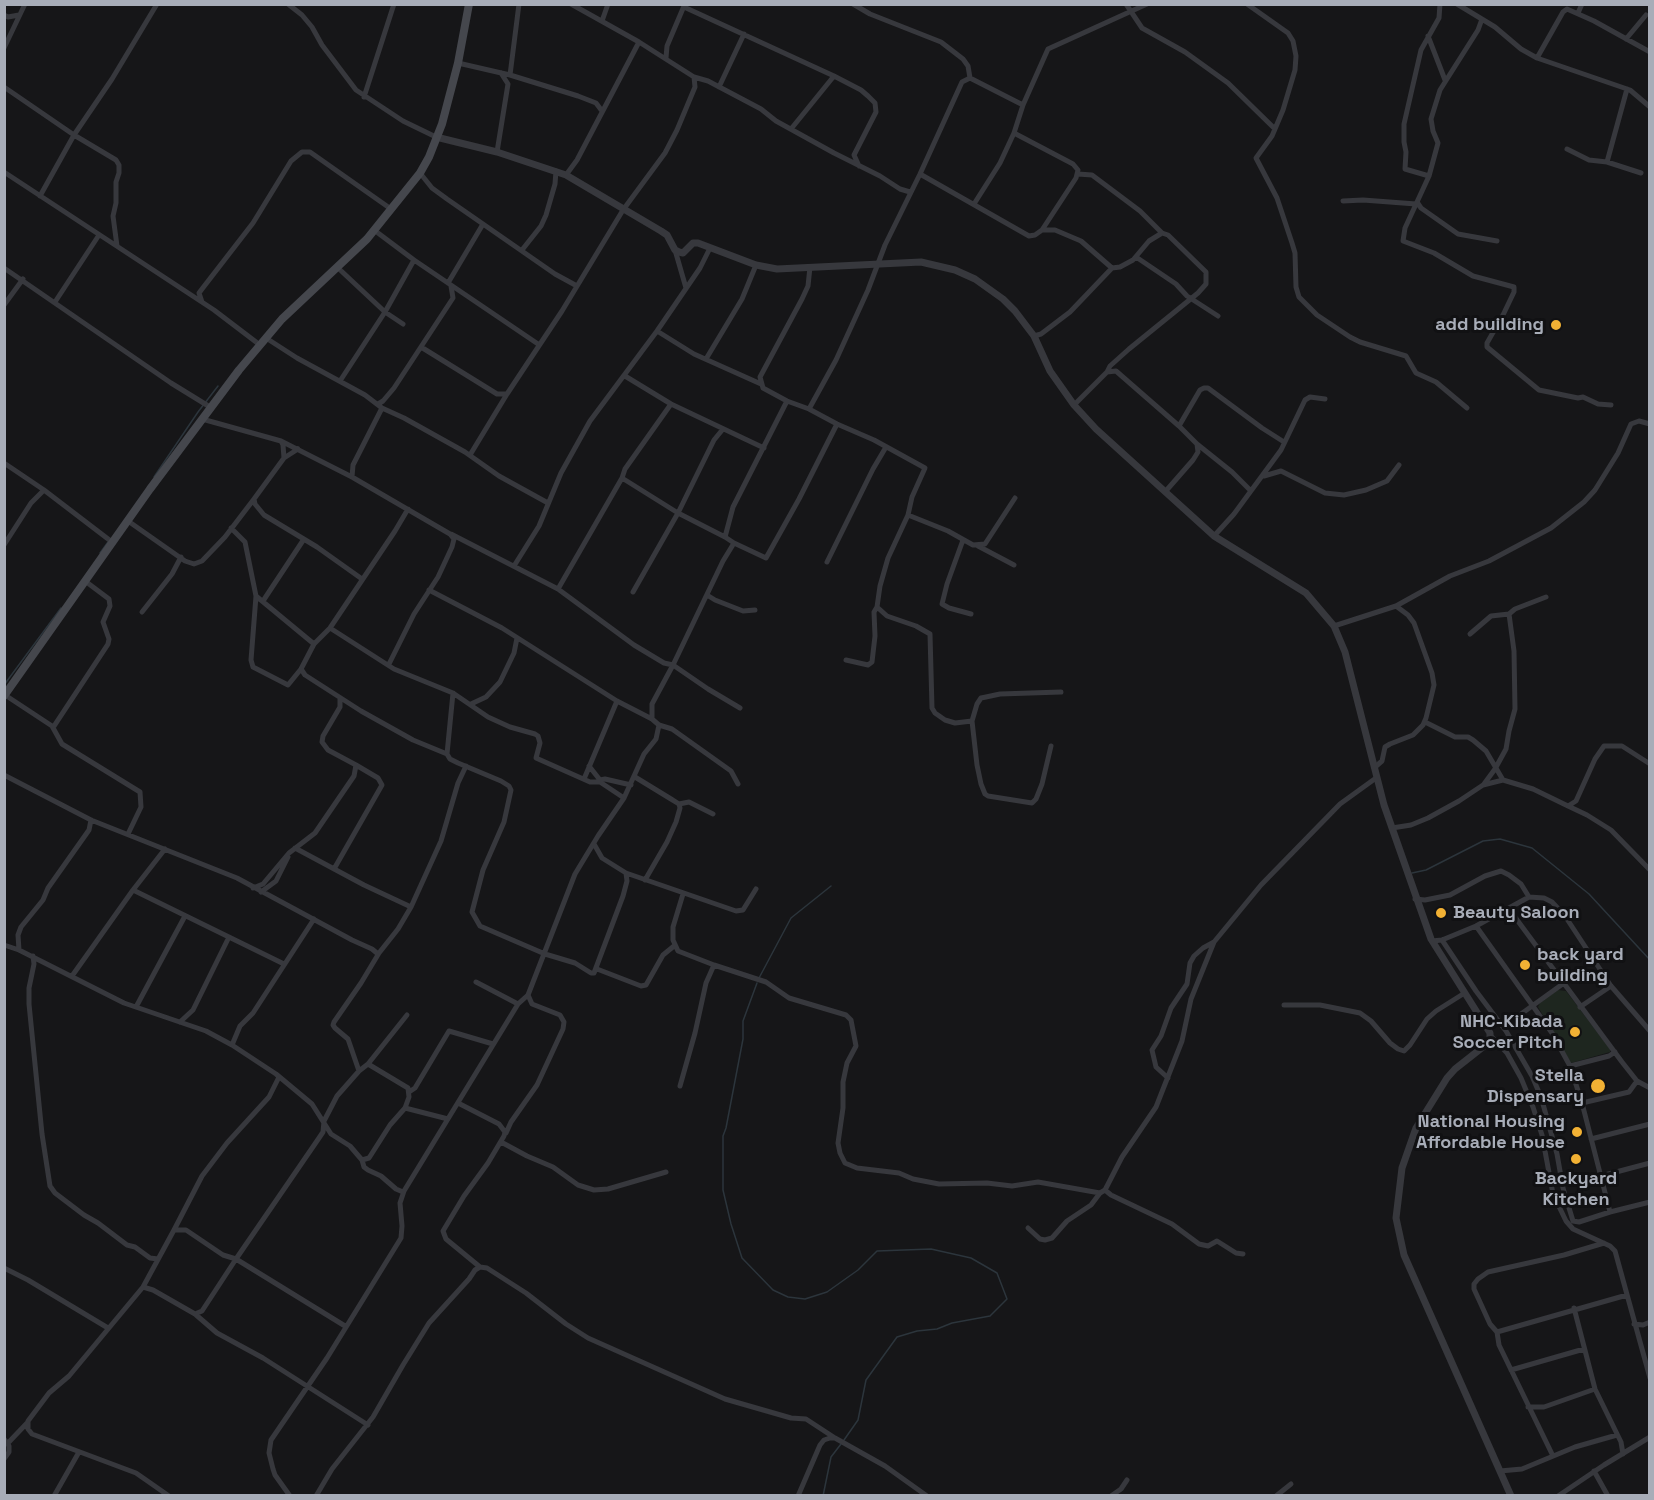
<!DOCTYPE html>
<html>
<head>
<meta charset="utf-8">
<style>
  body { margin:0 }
  #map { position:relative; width:1654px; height:1500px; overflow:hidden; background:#161618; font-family:"Space Grotesk",sans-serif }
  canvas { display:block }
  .frame { position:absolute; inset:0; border:6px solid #a8adb8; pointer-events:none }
</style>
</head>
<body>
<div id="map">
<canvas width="1654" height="1500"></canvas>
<div class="frame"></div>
</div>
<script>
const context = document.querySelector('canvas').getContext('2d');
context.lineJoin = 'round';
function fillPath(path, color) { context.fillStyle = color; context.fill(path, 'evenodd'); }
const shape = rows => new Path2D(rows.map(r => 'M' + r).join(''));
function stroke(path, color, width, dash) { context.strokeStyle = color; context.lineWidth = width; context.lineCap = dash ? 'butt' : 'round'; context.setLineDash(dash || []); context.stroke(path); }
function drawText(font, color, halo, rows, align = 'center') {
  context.font = font + ' "Space Grotesk",sans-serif'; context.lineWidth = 6; context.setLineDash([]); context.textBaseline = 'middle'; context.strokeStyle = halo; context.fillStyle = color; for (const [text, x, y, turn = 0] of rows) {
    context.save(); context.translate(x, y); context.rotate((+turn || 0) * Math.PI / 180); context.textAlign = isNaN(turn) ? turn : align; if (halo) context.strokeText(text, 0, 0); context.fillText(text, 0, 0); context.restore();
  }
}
fillPath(shape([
  [1558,990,1566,991,1610,1049,1610,1052,1571,1063,1538,1007,1540,1003]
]), '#1e261f');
stroke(shape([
  [154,477,198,412,218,386],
  [100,553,108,542],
  [4,685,61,608],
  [1412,873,1426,870,1483,841,1500,839,1532,848,1589,894,1650,960],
  [759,978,791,918,831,886],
  [757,983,743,1021,743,1039,726,1128,723,1136,723,1190,731,1224,742,1258,773,1290,788,1297,805,1299,827,1292,858,1270,877,1251,931,1249,971,1258,997,1273,1007,1299,990,1316,952,1323,937,1329,917,1331,897,1337,866,1380,858,1420,844,1440],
  [823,1496,831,1457,841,1444]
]), '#2c353c', 1.5);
stroke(shape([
  [288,4,302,15,312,27,322,45,356,90,403,121,436,137],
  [853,4,870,14,941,42,963,59,968,66,970,78],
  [1126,4,1142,28,1185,52,1228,83,1275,129],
  [1247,4,1288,33,1293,41,1296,56,1295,70,1283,110,1272,136,1256,158,1277,198,1292,243,1295,253,1296,287,1299,297,1317,315,1350,337,1360,342,1406,356,1416,373,1436,382,1467,408],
  [1457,4,1495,27,1521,49,1537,58,1630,90,1650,107],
  [684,7,834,76,861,90,868,96,875,103,876,112,854,155,859,166],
  [1578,13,1582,4],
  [4,15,8,17,19,15],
  [1482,19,1478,30,1440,90,1431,119,1433,131,1438,143,1429,176,1417,202,1421,208,1458,234,1497,241],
  [602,21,608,4],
  [1428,36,1445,80],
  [1626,39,1646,15],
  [4,48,25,4],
  [666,58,667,46,684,6],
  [1537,58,1563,12,1567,9,1594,21,1650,52],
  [458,63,510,75,578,96,596,103,602,111],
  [510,75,519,4],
  [694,77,708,81,761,109,776,121,834,153,880,176,900,189,910,192],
  [4,87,74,135,116,160,119,165,119,173,116,182,116,203,113,216,117,246],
  [719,87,744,34],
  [364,97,394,4],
  [791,129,834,76],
  [1567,149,1589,160,1607,162,1641,173],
  [497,152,508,84,501,73],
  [1607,162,1627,89],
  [4,172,214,310,260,345],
  [420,173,432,188,447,199,555,274,577,286],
  [920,174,1029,236,1035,235,1042,230,1076,178,1078,170,1073,164,1014,133],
  [1078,174,1092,175,1140,211,1162,233],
  [566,175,577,160,639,42],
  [1429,176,1405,169,1406,152,1404,142,1404,124,1421,50,1439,18,1440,4],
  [40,196,74,135,112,79,157,4],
  [1343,201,1363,200,1416,204],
  [1417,202,1405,228,1403,241,1434,253,1473,276,1514,287,1514,292,1503,315,1487,343,1487,347,1539,390,1578,398,1583,397,1598,404,1611,405],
  [974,204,1000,163,1014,133,1023,105],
  [374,230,414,260,538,344],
  [1042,230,1055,230,1081,241,1112,268,1120,267,1133,260,1149,241,1162,233,1168,235,1206,272,1206,284,1198,293,1129,349,1110,366,1107,372],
  [522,250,541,226,546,215,555,184,556,171],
  [675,250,686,288],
  [1136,257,1176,284,1187,296,1218,316],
  [337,267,385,312,403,324],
  [4,268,171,383,210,407],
  [448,283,483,224],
  [55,302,99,235],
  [202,302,199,293,202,289,253,223,291,161,302,152,310,152,391,209],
  [4,305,23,279],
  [657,331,694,354,761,384],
  [1034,336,1041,334,1070,312,1112,268],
  [266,338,297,358,365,395,382,408,404,418,465,452,499,476,548,503],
  [421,347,497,394,507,394,562,311,623,210,665,153,677,130,695,87,694,77,639,42,571,4],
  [706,359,742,299,756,265],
  [625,376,671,404,764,448],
  [340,381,385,312,414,260],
  [378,404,383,401,394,388,453,298,451,286],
  [1074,405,1107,372,1116,371,1179,426,1197,444,1198,452,1193,460,1165,492],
  [809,409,787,401,763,388,760,377,802,299,808,286,810,267],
  [202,419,281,441,352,477,450,534,454,539,452,547,438,577,414,614,389,664],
  [1179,426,1200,390,1204,388,1208,388,1262,428,1284,442],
  [281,441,283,445,284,458,254,499,255,504,264,515,317,547,362,579],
  [1197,444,1232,472,1251,491],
  [470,455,507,394],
  [284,458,298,449],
  [4,463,44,490,112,542],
  [1264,476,1281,471,1325,493,1344,495,1366,490,1387,481,1399,465],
  [352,477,353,465,382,408],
  [1015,498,985,544,973,545,948,531,908,515,912,497,925,468,874,440,837,424,809,409,836,360,868,290,885,245,920,174,962,82,970,78,1023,105,1048,49,1147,4],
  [408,509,395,531,330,628,314,644,301,669,305,675,361,711,413,740,447,754],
  [128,521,185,561,194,564,202,561,225,537,254,499],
  [231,528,245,542,256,596,251,660,253,667,288,685,301,669],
  [451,534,558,589,634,645,664,663,673,665,708,689,740,708],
  [1214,536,1234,514,1281,450,1305,400,1310,397,1325,399],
  [725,537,733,507,787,401],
  [963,540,947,584,942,604,949,608,971,614],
  [734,543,766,558,799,499,837,424],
  [4,545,31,503,44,490],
  [978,546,1014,565],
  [827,562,873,469,886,447],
  [514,566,539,526,561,473,590,421,657,331,700,268,710,248],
  [558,589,622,478,625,469,671,404],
  [429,590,502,628,617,701,652,719],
  [633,592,678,513,714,440,723,429],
  [707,595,715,600,743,611,755,610],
  [256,596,314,644],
  [263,601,304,539],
  [877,607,887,616,916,626,930,634,932,708,935,713,945,720,955,723,972,721,977,704,981,698,986,697,1000,694,1061,692],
  [142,612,172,574,181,557],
  [1334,626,1396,606,1450,576,1489,561,1551,528,1584,502,1595,490,1618,453,1631,424,1639,421,1650,424],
  [330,628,394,669,453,693,488,717,510,727,535,734,538,736,540,743,536,758,590,782,600,782,624,798],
  [1470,634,1491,616,1509,614,1515,609,1546,597],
  [846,660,868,665,872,662,875,636,874,612,877,607,880,586,888,558,908,515],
  [453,693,447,754,450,759,458,763,501,781,509,786,511,790,504,822,483,870,472,912,480,926,545,954,575,963,591,973,594,973,623,896,627,881,626,873],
  [5,695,52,726,62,744,140,792,141,807,128,834],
  [471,704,486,697,500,682,514,653,517,638],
  [972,721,977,765,981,784,985,794,988,796,1032,803,1036,799,1042,784,1051,746],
  [1425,722,1455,737,1468,737,1473,740,1486,751,1503,780],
  [659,725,672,729,731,771,738,784],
  [54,726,108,644,109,639,103,622,110,606,109,599,85,581],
  [589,766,600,780],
  [1374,768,1382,761,1385,747,1390,744,1413,735,1423,725,1426,718,1434,685,1432,673,1414,623,1408,615,1396,606],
  [4,775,91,820,237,878,352,940,372,949,378,954],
  [635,777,671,799,679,804,680,808,676,822,667,842,645,880],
  [584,779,617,701],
  [600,782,600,780,605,779,631,785],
  [1484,784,1495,769,1506,749,1509,731,1515,709,1514,651,1509,614],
  [679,804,689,802,713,814],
  [1568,806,1587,815,1611,830,1650,870],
  [1392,828,1411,825,1428,818,1459,801,1483,785,1503,780,1533,789,1568,806,1576,801,1595,759,1604,746,1622,746,1650,764],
  [594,844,602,858,626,873,736,911,743,910,756,889],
  [295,848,364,885,411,907],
  [334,869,382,785,378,778,356,765],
  [253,888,263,884,289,853,315,833,354,776,356,765,328,750,322,742,323,736,340,707,340,698],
  [133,890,284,964],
  [261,892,276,881,288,857],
  [683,894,673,927,673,940,678,951,714,965,766,982,789,998,846,1015,851,1020,856,1046,847,1063,843,1082,843,1108,838,1143,840,1153,845,1163,857,1168,899,1173,913,1179,939,1184,987,1183,1012,1186,1038,1182,1100,1193,1105,1190],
  [1415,899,1425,900,1450,895,1485,876,1501,871,1509,875,1521,884,1529,897],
  [1509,909,1622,1062,1637,1081,1650,1088],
  [1476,926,1552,1033,1570,1066,1582,1103,1610,1212],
  [1442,940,1476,991,1506,1031,1532,1076,1541,1097,1557,1154,1563,1188,1573,1221,1579,1222,1610,1212,1650,1202],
  [1432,941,1442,940,1476,926,1529,897,1544,898,1552,902,1565,916,1611,986,1650,1031],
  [1214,942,1191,999,1182,1041,1156,1107,1122,1157,1105,1190,1111,1195,1172,1224,1199,1244,1208,1246,1217,1241,1236,1253,1243,1254],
  [4,945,19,950,124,1003,206,1031,232,1045,276,1074,312,1104,331,1134,350,1146,362,1160,369,1158,390,1125,405,1108,448,1119],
  [19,950,18,935,21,927,43,900,48,888,89,830,91,820],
  [33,956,34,964,29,988,29,1004,42,1134,50,1186,55,1193,84,1215,98,1223,127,1245,135,1247,150,1258,158,1259],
  [597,969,641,986,646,985,663,955,674,946],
  [72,976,133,890,165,849],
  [476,982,518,1004],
  [1284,1005,1320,1005,1360,1013,1371,1021,1390,1043,1398,1049,1404,1051,1410,1045,1427,1019,1436,1011,1463,994],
  [136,1007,185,916],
  [1580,1007,1611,986],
  [180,1022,193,1010,229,937],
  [1503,1027,1564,983],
  [1490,1035,1507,1053,1521,1078,1533,1107,1542,1135,1553,1194,1566,1221,1573,1229,1610,1246,1615,1251,1650,1378],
  [232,1045,240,1026,253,1013,314,919],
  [368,1064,408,1088,409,1097,405,1108],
  [1570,1066,1609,1056,1615,1052],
  [359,1071,368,1064,407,1015],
  [1168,1078,1156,1067,1152,1050,1161,1036,1171,1008,1187,984,1190,963,1194,956,1203,948,1214,942,1261,885,1340,804,1376,778],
  [680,1086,695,1033,706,983,714,965],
  [409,1092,415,1088,449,1031,493,1044],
  [458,1103,499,1124,505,1132,504,1136,488,1163,464,1196,443,1231,446,1239,480,1267],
  [1582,1103,1629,1092,1637,1081],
  [506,1133,511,1122,537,1085,563,1029,564,1022,560,1015,532,1004,528,995],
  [1591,1139,1650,1124],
  [501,1142,527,1156,553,1167,578,1185,594,1190,608,1189,666,1172],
  [362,1160,364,1167,368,1170,381,1176,396,1189,403,1192],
  [1601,1176,1650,1163],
  [1028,1228,1040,1239,1045,1240,1052,1238,1067,1221,1091,1205,1100,1193],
  [174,1230,202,1176,227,1143,269,1097,279,1077],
  [4,1268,28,1280,108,1328],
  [143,1287,153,1290,195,1314,217,1333,263,1358,368,1425],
  [1574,1308,1595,1389,1621,1442,1623,1454],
  [195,1314,202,1311,236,1259,345,1326],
  [1634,1324,1643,1325,1650,1322],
  [1497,1332,1490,1324,1474,1289,1474,1284,1478,1279,1488,1272,1564,1255,1604,1243],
  [1511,1370,1584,1349],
  [1528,1407,1544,1407,1595,1389],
  [4,1439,9,1446,9,1452,4,1459],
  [8,1443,28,1422],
  [1553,1456,1499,1345,1497,1332,1627,1295],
  [1500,1471,1522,1469,1575,1447,1617,1435],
  [1594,1471,1608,1496],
  [54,1496,79,1452],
  [169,1496,136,1473,32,1434,28,1429,28,1421,49,1393,69,1376,143,1287,174,1230,186,1230,223,1255,236,1259,319,1138,323,1132,324,1121,337,1096,359,1071,348,1039,335,1028,333,1025,334,1022,361,983,379,953,398,929,411,907,441,841,458,783,466,766],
  [290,1496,275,1475,273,1469,269,1453,271,1440,327,1358,401,1238,402,1226,400,1203,404,1191,518,1004,528,995,575,874,598,836,624,798,644,754,656,739,659,725,652,719,652,704,673,665,723,561,734,543,725,537,678,513,622,478],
  [316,1496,332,1469,373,1417,403,1365,429,1323,469,1279,475,1270,480,1267,487,1268,526,1293,566,1324,588,1338,725,1399,791,1418,806,1419,835,1438],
  [798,1496,820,1445,824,1440,830,1438,835,1438,885,1466,927,1496],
  [1111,1496,1121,1489,1127,1480],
  [1276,1496,1291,1484],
  [1558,1496,1604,1465,1650,1437]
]), '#37383d', 5);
stroke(shape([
  [436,137,497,152,566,175,661,231,667,235,675,250,679,252,683,253,693,243,698,243,756,265,777,269,921,262,955,270,975,279,1003,299,1015,311,1034,336,1050,371,1074,405,1096,429,1214,536,1306,593,1334,626,1345,652,1384,805,1431,939,1490,1033,1490,1038,1488,1043,1455,1069,1447,1078,1416,1128,1402,1168,1396,1218,1404,1255,1511,1496]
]), '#37383d', 7);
stroke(shape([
  [4,696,150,489,239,370,282,319,367,239,420,173,429,157,442,124,458,63,469,4]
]), '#45474d', 8);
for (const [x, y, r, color] of [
  [1556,325,6,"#f2b134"],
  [1441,913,6,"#f2b134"],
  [1525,965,6,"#f2b134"],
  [1575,1032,6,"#f2b134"],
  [1598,1086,8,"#f2b134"],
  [1577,1132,6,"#f2b134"],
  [1576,1159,6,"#f2b134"]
]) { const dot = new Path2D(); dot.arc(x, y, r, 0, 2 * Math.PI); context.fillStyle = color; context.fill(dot); stroke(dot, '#111113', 2); }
drawText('bold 18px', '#a8adb8', '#111113', [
  ["add building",1544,325],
  ["Beauty Saloon",1453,913,"left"],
  ["back yard",1537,955,"left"],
  ["building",1537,976,"left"],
  ["NHC-Kibada",1563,1022],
  ["Soccer Pitch",1563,1043],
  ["Stella",1584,1076],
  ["Dispensary",1584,1097],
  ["National Housing",1565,1122],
  ["Affordable House",1565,1143],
  ["Backyard",1576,1179,"center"],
  ["Kitchen",1576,1200,"center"]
], 'right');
</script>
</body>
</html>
